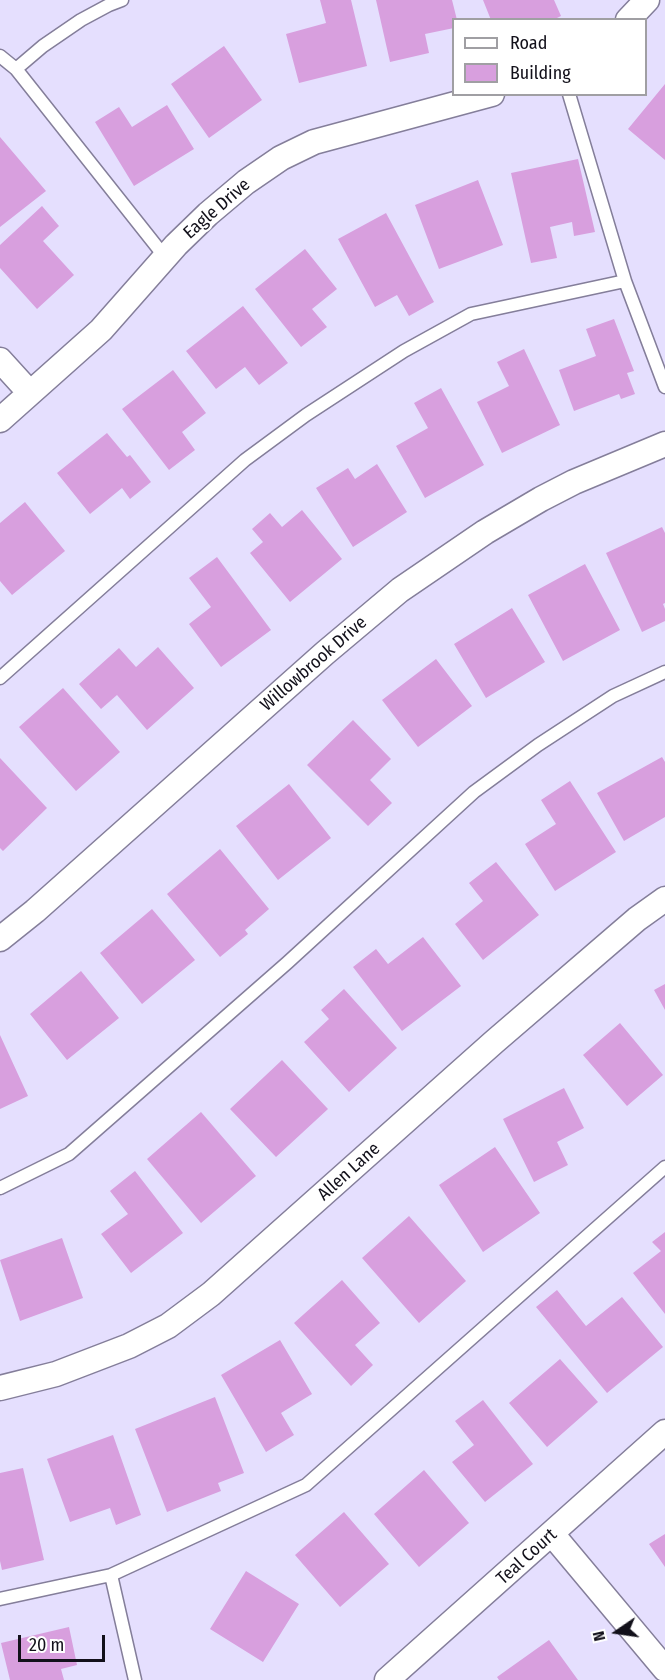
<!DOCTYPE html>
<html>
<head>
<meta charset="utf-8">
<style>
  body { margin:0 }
  #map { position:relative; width:665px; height:1680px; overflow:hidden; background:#e5dffe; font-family:"Fira Sans Condensed",sans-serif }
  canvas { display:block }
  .legend { position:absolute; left:452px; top:18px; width:195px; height:78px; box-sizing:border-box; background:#fff; border:2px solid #a09fa3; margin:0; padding:8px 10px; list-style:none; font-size:18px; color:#12101a }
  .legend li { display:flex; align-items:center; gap:12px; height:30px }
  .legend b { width:30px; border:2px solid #a09fa3 }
  .north { position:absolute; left:587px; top:1602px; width:60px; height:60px; -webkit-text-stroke:4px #fff; paint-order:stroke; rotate:257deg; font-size:16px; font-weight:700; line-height:24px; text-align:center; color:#12101a }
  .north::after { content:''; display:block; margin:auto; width:21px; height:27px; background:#12101a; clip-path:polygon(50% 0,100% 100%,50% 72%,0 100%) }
  .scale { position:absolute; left:18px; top:1635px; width:87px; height:27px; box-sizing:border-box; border:3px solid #12101a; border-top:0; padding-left:8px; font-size:18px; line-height:21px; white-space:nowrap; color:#12101a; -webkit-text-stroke:4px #fff; paint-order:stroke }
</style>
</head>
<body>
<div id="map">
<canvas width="665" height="1680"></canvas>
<ul class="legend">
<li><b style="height:8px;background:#fff"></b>Road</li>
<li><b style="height:16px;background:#d89fde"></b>Building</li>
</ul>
<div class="north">N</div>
<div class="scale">20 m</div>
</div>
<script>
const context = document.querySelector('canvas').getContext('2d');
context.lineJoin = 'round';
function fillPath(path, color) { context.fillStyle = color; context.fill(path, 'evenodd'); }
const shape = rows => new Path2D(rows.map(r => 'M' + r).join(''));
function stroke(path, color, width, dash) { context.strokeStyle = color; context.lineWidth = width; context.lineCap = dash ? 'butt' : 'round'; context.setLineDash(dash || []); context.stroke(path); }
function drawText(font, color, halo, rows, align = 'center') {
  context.font = font + ' "Fira Sans Condensed",sans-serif'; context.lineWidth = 4.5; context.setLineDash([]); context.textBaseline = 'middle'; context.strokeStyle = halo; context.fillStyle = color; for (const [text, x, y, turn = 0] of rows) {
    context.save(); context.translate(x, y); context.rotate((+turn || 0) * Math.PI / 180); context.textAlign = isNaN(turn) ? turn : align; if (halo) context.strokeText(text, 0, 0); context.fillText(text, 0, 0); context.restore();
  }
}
fillPath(shape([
  [320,0,351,0,367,66,299,83,286,34,326,23],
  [376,0,452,0,457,20,454,20,454,28,425,34,429,53,390,62],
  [483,0,554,0,561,16,553,20,491,20],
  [224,46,262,100,209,138,171,84],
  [665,84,665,160,628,129],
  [167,105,194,149,134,186,95,122,119,107,132,127],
  [0,137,46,191,0,227],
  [578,159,595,232,574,236,572,222,550,227,557,258,531,263,511,173],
  [478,180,503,245,439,269,415,205],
  [42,206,59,226,43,241,74,275,37,309,0,268,0,245],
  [386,213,434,302,409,316,397,295,375,307,338,239],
  [305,249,337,289,312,309,327,327,301,347,255,289],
  [243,306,288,363,259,385,245,367,216,389,186,351],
  [614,319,634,371,627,373,635,394,621,399,619,394,574,411,559,370,596,356,586,329],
  [524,349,560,425,502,453,477,402,509,386,497,362],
  [173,370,206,413,182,432,195,450,169,470,122,409],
  [441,388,484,465,425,498,396,446,428,428,414,403],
  [107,433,127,457,130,455,151,482,130,499,122,488,90,514,57,473],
  [377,464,407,512,353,547,316,488,348,468,355,479],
  [25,502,65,551,12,595,0,581,0,523],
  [302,510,342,559,290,602,250,553,263,542,252,529,270,513,282,527],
  [662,527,665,533,665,603,663,604,665,609,665,621,642,632,606,553],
  [217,557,271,630,221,667,189,624,211,607,189,578],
  [585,564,620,630,563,661,528,595],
  [512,608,545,662,486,698,454,644],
  [158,647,194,688,147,730,117,695,101,709,79,684,119,648,136,667],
  [436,659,472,706,418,747,382,700],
  [63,688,120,752,76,791,19,727],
  [353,720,391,759,370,780,392,803,368,826,307,765],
  [662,757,665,762,665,817,624,841,597,793],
  [0,758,47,808,3,851,0,848],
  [570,781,616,852,555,891,525,844,556,824,541,800],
  [289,784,331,838,278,880,236,826],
  [220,849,269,909,245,930,248,934,220,957,167,894],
  [496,862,539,915,483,960,455,924,483,901,469,883],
  [152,909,195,960,142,1004,100,953],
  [423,937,461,986,402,1031,353,967,376,949,388,964],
  [81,971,119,1018,67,1060,30,1014],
  [665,984,665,1010,654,990],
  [344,989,397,1048,349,1092,304,1042,329,1019,321,1010],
  [620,1023,663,1075,627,1106,583,1055],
  [0,1035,28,1096,0,1109],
  [282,1060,328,1109,276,1157,230,1109],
  [564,1088,584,1128,557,1142,568,1165,534,1182,503,1119],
  [201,1112,256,1176,201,1223,147,1159],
  [495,1147,540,1213,483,1252,439,1185],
  [135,1171,183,1233,131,1273,101,1234,128,1214,110,1191],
  [409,1216,466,1281,419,1323,362,1258],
  [665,1232,665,1314,633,1273,661,1251,652,1242],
  [62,1238,83,1298,20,1321,0,1260],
  [342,1280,380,1323,355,1345,373,1365,351,1386,294,1323],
  [557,1290,586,1326,622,1297,663,1347,607,1393,536,1307],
  [280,1340,312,1394,281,1413,294,1435,266,1452,221,1375],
  [560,1359,598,1402,547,1447,509,1403],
  [215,1397,244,1473,218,1483,221,1491,167,1512,135,1429],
  [483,1400,533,1464,485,1502,452,1462,474,1445,455,1421],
  [113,1435,141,1515,116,1525,110,1508,70,1522,47,1459],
  [23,1468,44,1560,2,1570,0,1561,0,1473],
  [424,1470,469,1523,419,1567,374,1514],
  [344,1512,389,1564,340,1607,295,1555],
  [665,1534,665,1567,649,1544],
  [246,1571,299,1604,263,1662,210,1629],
  [69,1627,77,1665,61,1669,64,1680,10,1680,1,1643],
  [549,1640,578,1680,499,1680,497,1677]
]), '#d89fde');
const service = shape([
  [122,0,109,5,81,20,43,46,16,69,165,257],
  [0,56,16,69],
  [569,94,625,281],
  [0,678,245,460,306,415,404,351,471,314,625,281,665,387],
  [0,1188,69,1154,287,963,474,792,538,745,613,696,665,672],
  [111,1575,306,1485,665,1167],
  [0,1599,111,1575,135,1680]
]);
const minor = shape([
  [628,20,647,0],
  [0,360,30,393],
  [0,420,101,330,176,245,208,214,246,182,281,158,314,142,492,94],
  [0,939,35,911,325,653,400,590,485,532,541,499,574,482,665,444],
  [0,1388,56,1374,129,1346,168,1326,211,1294,494,1042,637,919,665,899],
  [552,1534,665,1669],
  [387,1680,665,1432]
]);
stroke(service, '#847e9a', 15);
stroke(minor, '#847e9a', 27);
stroke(service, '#fff', 12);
stroke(minor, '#fff', 24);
drawText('18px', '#12101a', '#fff', [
  ["Eagle Drive",217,209,-41],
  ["Willowbrook Drive",314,664,-41],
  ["Allen Lane",349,1172,-42],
  ["Teal Court",527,1557,-42]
]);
</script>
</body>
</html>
